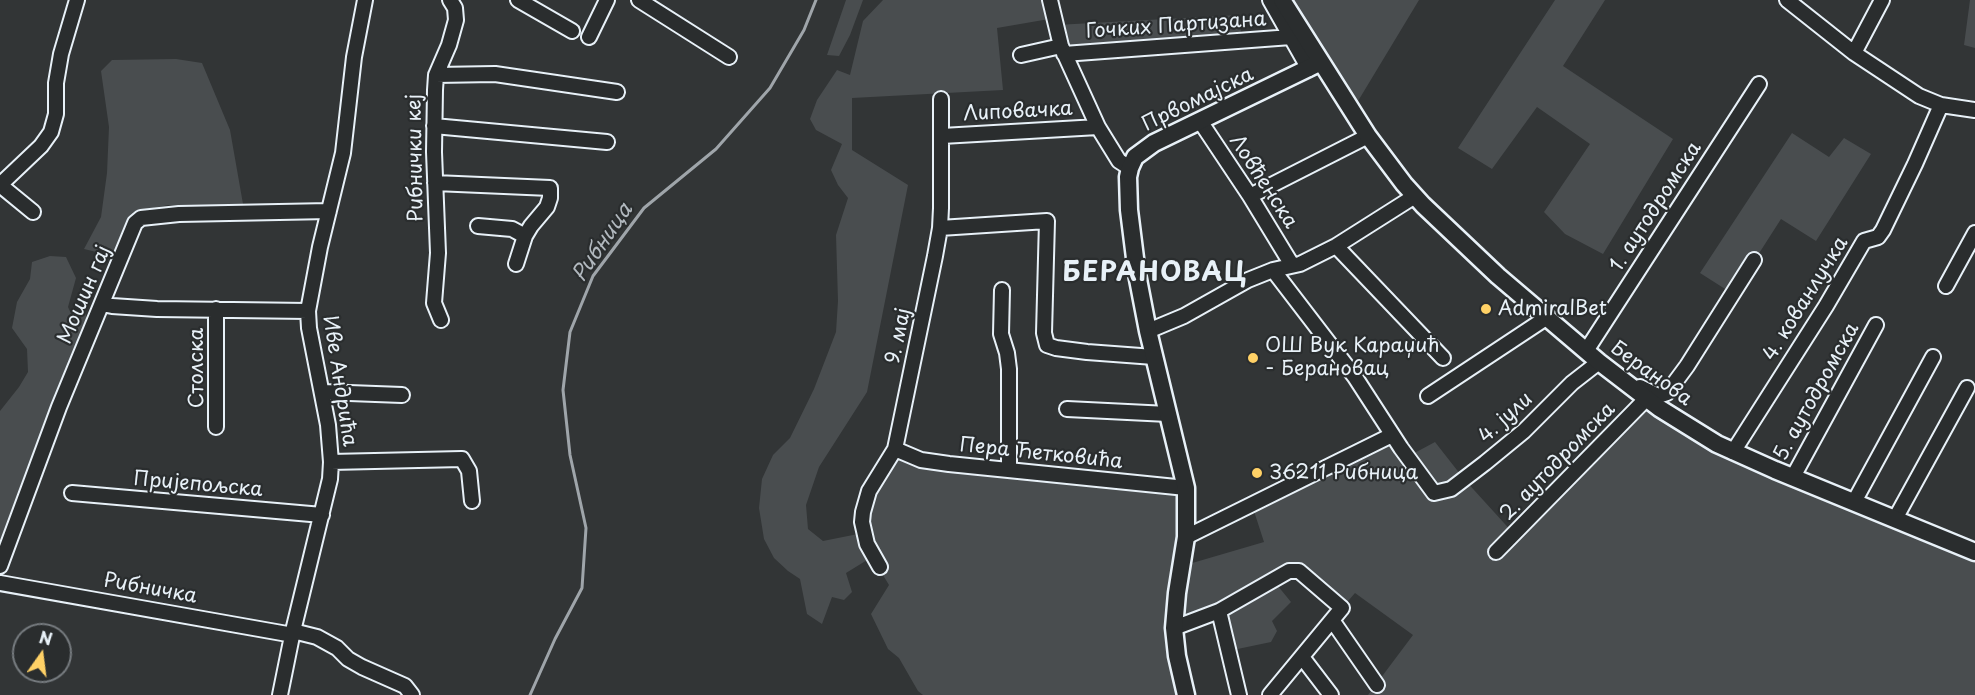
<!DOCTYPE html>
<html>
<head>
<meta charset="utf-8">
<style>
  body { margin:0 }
  #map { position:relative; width:1975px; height:695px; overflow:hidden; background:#323536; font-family:"Playpen Sans",sans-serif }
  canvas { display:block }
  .north { position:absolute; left:12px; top:623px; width:60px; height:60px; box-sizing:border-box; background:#2a2d2e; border:2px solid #767b7f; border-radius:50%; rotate:14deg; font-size:16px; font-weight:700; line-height:24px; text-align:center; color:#e8f1f8 }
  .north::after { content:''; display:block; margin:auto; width:21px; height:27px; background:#ffd166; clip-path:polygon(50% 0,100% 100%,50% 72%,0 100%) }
</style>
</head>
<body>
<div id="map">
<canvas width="1975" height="695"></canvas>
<div class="north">N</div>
</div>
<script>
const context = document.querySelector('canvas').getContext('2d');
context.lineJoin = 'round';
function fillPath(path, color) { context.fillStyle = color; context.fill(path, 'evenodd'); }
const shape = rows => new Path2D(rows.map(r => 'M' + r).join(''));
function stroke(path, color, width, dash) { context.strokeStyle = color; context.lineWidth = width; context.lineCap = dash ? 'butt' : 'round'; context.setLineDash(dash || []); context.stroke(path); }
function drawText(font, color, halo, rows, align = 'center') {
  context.font = font + ' "Playpen Sans",sans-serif'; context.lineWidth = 4.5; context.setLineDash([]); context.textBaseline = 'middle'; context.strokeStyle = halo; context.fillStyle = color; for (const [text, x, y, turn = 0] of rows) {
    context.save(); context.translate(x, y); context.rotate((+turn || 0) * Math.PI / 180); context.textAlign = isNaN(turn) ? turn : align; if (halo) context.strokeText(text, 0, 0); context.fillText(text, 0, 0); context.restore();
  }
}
fillPath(shape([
  [846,0,863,0,850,35,839,56,827,55],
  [883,0,1050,0,1055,18,997,28,1003,90,852,98,852,150,908,185,867,392,819,467,806,505,808,529,823,541,863,533,862,522,895,449,910,456,1186,488,1182,566,1264,542,1252,505,1392,435,1407,457,1435,442,1464,479,1514,534,1646,399,1701,435,1975,552,1975,695,1368,695,1413,635,1355,593,1342,608,1299,571,1273,580,1291,602,1272,621,1277,631,1271,642,1228,651,1219,611,1174,628,1186,695,923,695,918,691,899,658,888,649,871,614,889,585,872,557,846,573,852,592,844,600,832,597,822,624,807,614,800,579,788,571,774,558,764,539,759,508,762,479,773,455,790,438,814,389,836,332,838,301,836,235,848,198,838,185,831,170,842,144,816,130,810,119,817,100,837,70,850,75,863,21],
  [1282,0,1419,0,1352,111],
  [1555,0,1605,0,1563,66,1673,139,1603,254,1565,234,1544,212,1590,144,1537,107,1492,169,1458,148],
  [1970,0,1975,0,1975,48,1964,45],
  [1239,15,1242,41,1064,54,1056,25],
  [176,59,202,63,230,130,243,204,200,206,168,205,134,212,113,256,84,249,101,217,107,173,109,127,101,71,112,60],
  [1792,133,1829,157,1844,138,1871,154,1816,241,1781,219,1733,294,1700,273],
  [50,256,66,257,76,278,68,307,74,320,86,307,86,324,0,541,0,411,19,387,28,372,27,349,12,328,17,302,30,279,32,262]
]), '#494d4f');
stroke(shape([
  [530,695,555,639,582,588,586,528,570,455,563,390,570,332,593,276,644,208,716,149,770,88,804,30,816,0]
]), '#9fa5aa', 3);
const minor = shape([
  [518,0,572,31],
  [639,0,729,57],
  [1050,0,1061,46,1098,127,1119,161,1130,168],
  [1270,0,1309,69],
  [1787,0,1854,53,1919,96,1941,105,1975,110],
  [589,37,607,0],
  [1854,53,1882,0],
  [1064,54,1291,37],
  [1021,55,1061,46],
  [436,75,495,74,617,92],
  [1200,121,1250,196,1292,265],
  [434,126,607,142],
  [942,136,1098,127],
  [435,183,550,188,550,198,547,207,531,226,525,236,516,264],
  [0,185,41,146,51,132,56,114,56,83,61,54,77,0],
  [0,185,33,212],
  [1250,196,1368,136],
  [478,226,512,229,525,236],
  [940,228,1047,221,1044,333,1047,345,1056,348,1087,352,1154,357],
  [1336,246,1443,358],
  [1273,270,1355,377,1401,448,1434,493,1451,489,1485,463,1524,431,1572,383,1599,362],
  [1946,286,1975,233],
  [1002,290,1001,334,1007,353,1009,369,1009,470],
  [102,304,112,306,157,309,308,311],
  [216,309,216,427],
  [441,320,434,303,438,253,434,152,435,90,436,75,449,45,456,20,455,8,450,0],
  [1148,331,1184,316,1248,280,1273,270,1300,264,1336,246,1415,196],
  [1586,351,1759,84],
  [1640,387,1658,396,1667,393,1687,366,1754,260],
  [323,392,402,395],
  [1428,396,1546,318],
  [1067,409,1168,414],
  [895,449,921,460,949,464,1186,488],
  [1733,452,1826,306,1864,241,1878,237,1883,230,1915,164,1941,105],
  [331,462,462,459,469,471,472,501],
  [1793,477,1876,325],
  [72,493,322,515],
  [1854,502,1933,357],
  [1895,519,1967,388],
  [1186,537,1392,435],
  [1496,552,1646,399],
  [0,566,59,407,135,223,141,218,179,214,329,211],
  [880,567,867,544,862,522,863,512,869,491,895,449,935,256,940,228,941,208,941,99],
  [0,583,293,635],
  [1219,611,1239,695],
  [1332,620,1377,685],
  [1174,628,1219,611,1289,571,1299,571,1342,608,1270,695],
  [293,631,317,637,337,648,348,659,362,667,405,686,412,695],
  [1302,657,1331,695],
  [280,695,293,631,330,479,331,462,328,425,309,328,308,311,320,247,343,153,354,57,365,0]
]);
const major = shape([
  [1282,0,1368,136,1404,184,1423,205,1498,276,1599,362,1659,408,1717,444,1775,470,1975,552],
  [1186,695,1177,656,1174,628,1177,593,1186,537,1186,488,1148,331,1137,274,1129,210,1128,177,1130,168,1135,157,1154,143,1321,62]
]);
stroke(minor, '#e8f1f8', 18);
stroke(major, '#e8f1f8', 21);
stroke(minor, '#2a2d2e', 14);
stroke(major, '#2a2d2e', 16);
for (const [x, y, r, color] of [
  [1486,309,6,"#ffd166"],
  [1253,358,6,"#ffd166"],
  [1257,473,6,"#ffd166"]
]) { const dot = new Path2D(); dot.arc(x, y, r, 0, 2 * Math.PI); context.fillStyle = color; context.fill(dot); stroke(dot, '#2a2d2e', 2); }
drawText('20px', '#e8f1f8', '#2a2d2e', [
  ["Гочких Партизана",1176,26,-4],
  ["Првомајска",1198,100,-26],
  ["Липовачка",1018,112,-3],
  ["Рибнички кеј",416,158,-91],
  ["Ловћенска",1263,182,57],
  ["1. аутодромска",1656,207,-57],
  ["Мошин гај",85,295,-67],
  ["4. кованлучка",1806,299,-58],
  ["9. мај",899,336,-78],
  ["Столска",197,368,-90],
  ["Беранова",1651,374,36],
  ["Иве Андрића",339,381,81],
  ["5. аутодромска",1817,392,-61],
  ["4. јули",1506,418,-42],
  ["Пера Ћетковића",1041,454,6],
  ["2. аутодромска",1558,462,-46],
  ["Пријепољска",198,485,5],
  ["Рибничка",150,589,10]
]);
drawText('20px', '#e8f1f8', '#2a2d2e', [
  ["AdmiralBet",1498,309],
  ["ОШ Вук Караџић",1265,346],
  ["- Берановац",1265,369],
  ["36211 Рибница",1269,473]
], 'left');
drawText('italic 21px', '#b1b8be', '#2a2d2e', [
  ["Рибница",603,243,-56]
]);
context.letterSpacing = '1.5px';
drawText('bold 26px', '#e8f1f8', '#2a2d2e', [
  ["БЕРАНОВАЦ",1155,274]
]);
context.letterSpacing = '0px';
</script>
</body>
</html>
